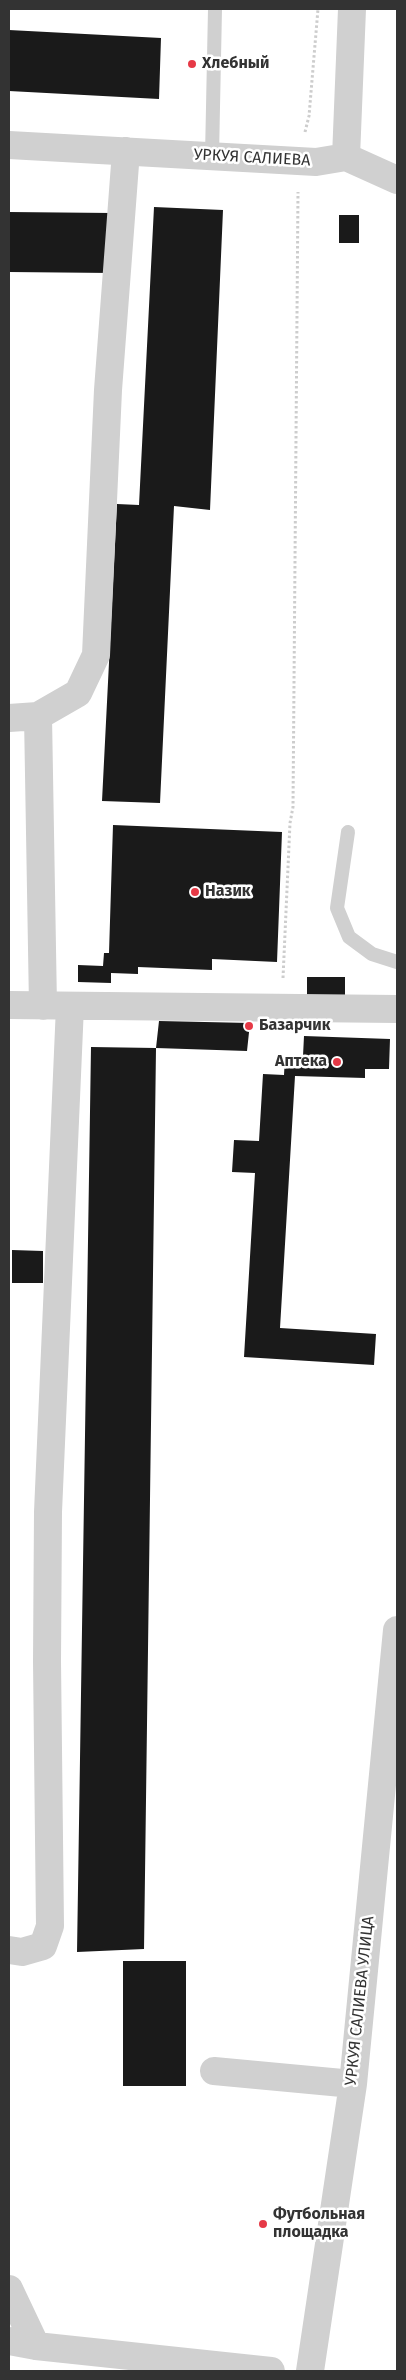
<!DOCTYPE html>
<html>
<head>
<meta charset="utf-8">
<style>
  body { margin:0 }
  #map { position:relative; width:406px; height:2380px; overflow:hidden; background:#fff; font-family:"Fira Sans",sans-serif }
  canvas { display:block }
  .frame { position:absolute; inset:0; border:10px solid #333; pointer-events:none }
</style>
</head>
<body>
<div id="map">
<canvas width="406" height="2380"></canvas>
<div class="frame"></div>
</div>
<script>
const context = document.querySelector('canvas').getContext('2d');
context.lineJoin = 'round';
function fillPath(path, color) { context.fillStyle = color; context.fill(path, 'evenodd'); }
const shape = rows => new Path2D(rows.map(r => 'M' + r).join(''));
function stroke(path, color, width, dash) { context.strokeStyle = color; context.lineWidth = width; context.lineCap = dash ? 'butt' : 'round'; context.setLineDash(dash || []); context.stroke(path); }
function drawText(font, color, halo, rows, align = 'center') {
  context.font = font + ' "Fira Sans",sans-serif'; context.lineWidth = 5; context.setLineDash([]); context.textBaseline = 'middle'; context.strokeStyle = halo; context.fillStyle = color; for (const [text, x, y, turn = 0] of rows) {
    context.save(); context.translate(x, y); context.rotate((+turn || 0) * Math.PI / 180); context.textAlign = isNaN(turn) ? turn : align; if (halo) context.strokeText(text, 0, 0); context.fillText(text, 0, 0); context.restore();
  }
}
fillPath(shape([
  [9,30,161,38,159,99,9,91],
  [154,207,223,210,210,510,174,506,160,803,102,801,117,504,139,505],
  [9,212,112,213,112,273,9,272],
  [339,215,359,215,359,243,339,243],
  [113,825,282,832,277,962,212,959,212,970,138,967,138,974,111,973,111,983,78,982,78,965,103,966,104,953,109,953],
  [307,977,345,977,345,995,307,995],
  [159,1021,250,1023,247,1051,156,1048],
  [304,1036,390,1039,389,1069,365,1069,365,1078,295,1076,280,1328,376,1334,374,1365,244,1357,255,1173,232,1172,234,1140,259,1141,263,1074,284,1075,285,1056,303,1056],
  [91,1047,156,1048,144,1949,77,1952],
  [12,1250,43,1251,43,1283,12,1283],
  [123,1961,186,1961,186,2086,123,2086]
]), '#1a1a1a');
stroke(shape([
  [305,132,309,116,318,9],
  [283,978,290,823,293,807,298,192]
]), '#cdcdcd', 3, [2.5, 2.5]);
stroke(shape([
  [212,156,215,9],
  [348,832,337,908,349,937,372,954,397,962]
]), '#d0d0d0', 14);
stroke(shape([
  [9,145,316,162,346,157],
  [346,157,352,9],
  [346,157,397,180],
  [38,716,43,1006],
  [9,718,38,716,78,693,96,655,108,390,126,151],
  [9,1005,397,1009],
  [9,1950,22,1952,43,1946,50,1926,47,1661,48,1512,70,1006],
  [214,2071,353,2084],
  [9,2289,36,2346],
  [9,2341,36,2346,271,2371],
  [310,2371,353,2084,397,1630]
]), '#d0d0d0', 28);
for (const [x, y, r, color] of [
  [192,64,5,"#e63946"],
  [195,892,5,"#e63946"],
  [249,1026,5,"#e63946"],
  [337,1062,5,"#e63946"],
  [263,2224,5,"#e63946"]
]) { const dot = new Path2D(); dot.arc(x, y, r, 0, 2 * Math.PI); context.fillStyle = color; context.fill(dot); stroke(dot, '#fff', 2); }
drawText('bold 16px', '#333', '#fff', [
  ["Хлебный",202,64],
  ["Назик",205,892],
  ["Базарчик",259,1026],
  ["Аптека",327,1062,"right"],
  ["Футбольная",273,2215],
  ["площадка",273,2233]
], 'left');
drawText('16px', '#333', '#fff', [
  ["УРКУЯ САЛИЕВА",252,158,3],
  ["УРКУЯ САЛИЕВА УЛИЦА",360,2001,-84]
]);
</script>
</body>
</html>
